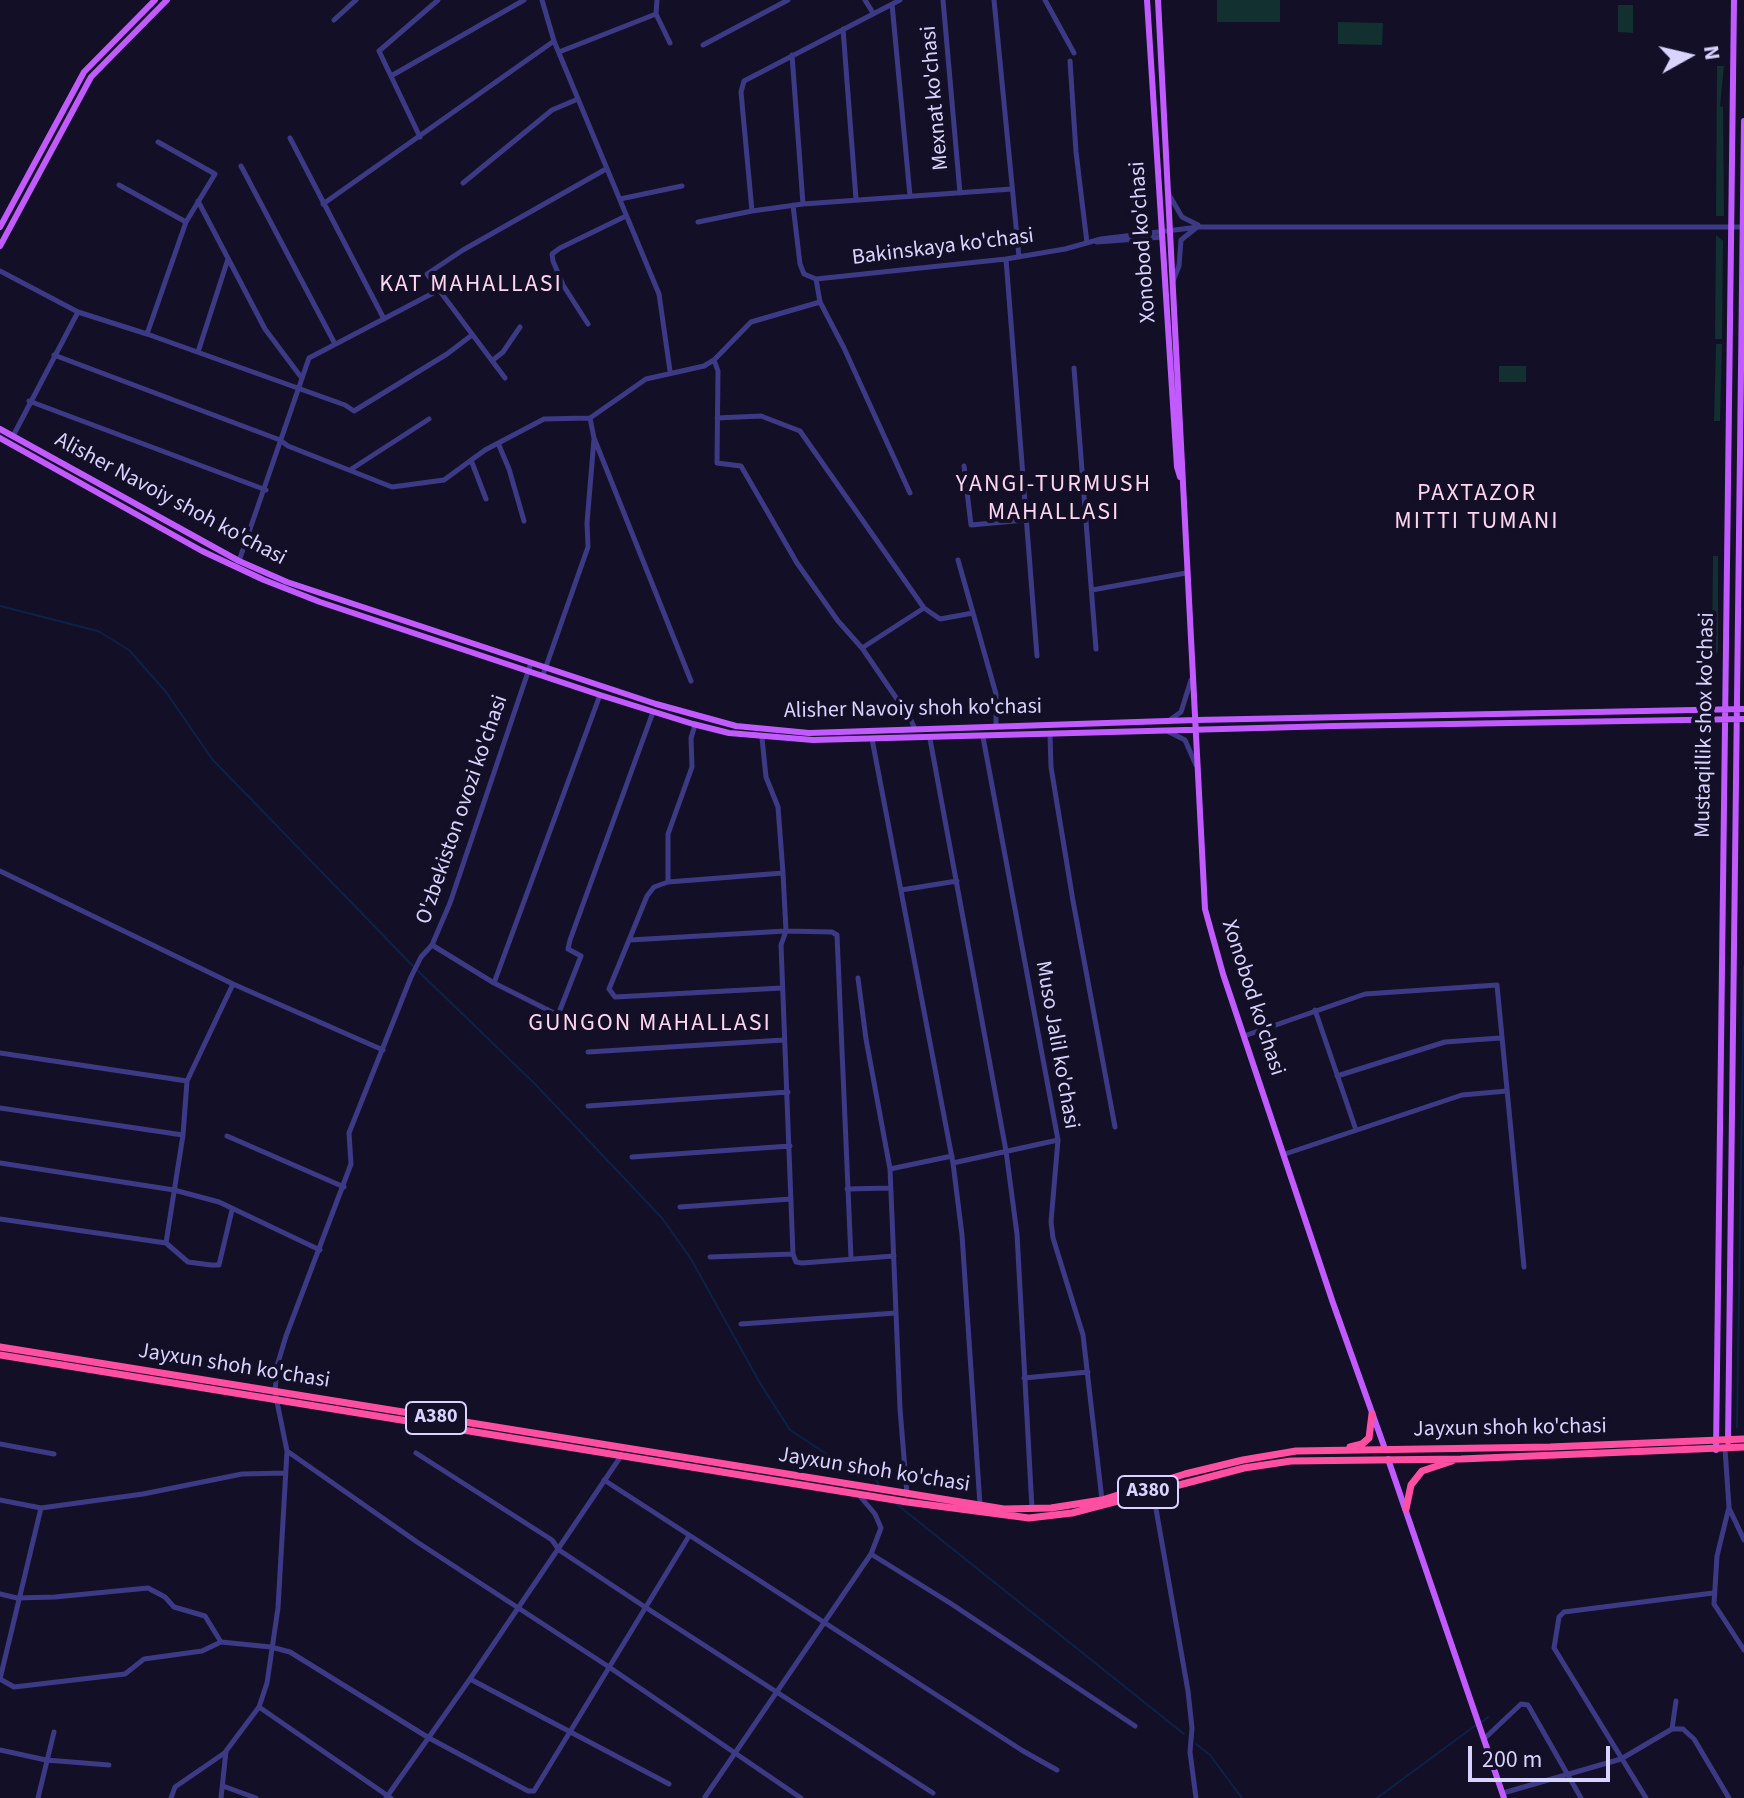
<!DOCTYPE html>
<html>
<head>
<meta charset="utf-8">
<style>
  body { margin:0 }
  #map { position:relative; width:1744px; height:1798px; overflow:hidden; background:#130f26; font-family:"Source Sans 3",sans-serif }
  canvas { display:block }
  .north { position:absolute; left:1648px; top:16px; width:80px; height:80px; -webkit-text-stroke:6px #130f26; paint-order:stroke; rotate:82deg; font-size:22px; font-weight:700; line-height:32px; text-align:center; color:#d9d4ff }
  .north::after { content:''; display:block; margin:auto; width:28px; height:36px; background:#d9d4ff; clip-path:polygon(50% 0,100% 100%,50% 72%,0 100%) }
  .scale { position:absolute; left:1468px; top:1746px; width:142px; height:36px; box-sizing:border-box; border:4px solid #d9d4ff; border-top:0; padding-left:10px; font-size:24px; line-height:28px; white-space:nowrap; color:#d9d4ff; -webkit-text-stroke:6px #130f26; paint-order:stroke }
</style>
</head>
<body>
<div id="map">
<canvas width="1744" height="1798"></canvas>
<div class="north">N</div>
<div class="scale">200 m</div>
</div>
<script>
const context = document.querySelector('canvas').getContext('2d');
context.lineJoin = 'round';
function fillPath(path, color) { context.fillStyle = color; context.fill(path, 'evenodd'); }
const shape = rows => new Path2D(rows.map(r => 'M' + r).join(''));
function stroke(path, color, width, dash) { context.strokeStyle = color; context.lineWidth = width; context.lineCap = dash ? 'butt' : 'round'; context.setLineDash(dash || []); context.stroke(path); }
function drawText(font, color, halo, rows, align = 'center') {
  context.font = font + ' "Source Sans 3",sans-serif'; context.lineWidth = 8; context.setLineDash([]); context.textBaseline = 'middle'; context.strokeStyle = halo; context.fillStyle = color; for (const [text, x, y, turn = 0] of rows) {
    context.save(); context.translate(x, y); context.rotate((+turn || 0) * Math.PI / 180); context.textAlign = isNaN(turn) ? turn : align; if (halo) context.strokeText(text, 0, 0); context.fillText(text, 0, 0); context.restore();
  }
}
fillPath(shape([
  [1217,0,1280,0,1280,22,1217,22],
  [1618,5,1633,5,1633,33,1618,32],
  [1338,22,1383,23,1382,45,1338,44],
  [1717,66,1724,66,1720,106,1723,107,1724,216,1716,216],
  [1716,235,1723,241,1722,339,1715,339],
  [1716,344,1722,344,1720,421,1714,421],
  [1499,366,1526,366,1526,382,1499,382],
  [1713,556,1718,556,1718,650,1716,656,1712,656]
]), '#12302f');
stroke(shape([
  [0,606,98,631,129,650,166,692,212,759,413,966],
  [417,970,535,1084,662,1218,691,1259,760,1383,790,1430,857,1474,876,1480,879,1485],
  [1737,1427,1744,966],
  [894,1502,1184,1734],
  [1482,1722,1488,1717],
  [1196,1744,1210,1755,1242,1798],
  [1377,1798,1476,1725]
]), '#0c2248', 2);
stroke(shape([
  [542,0,554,41,659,294,670,371],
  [657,0,656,14,670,43],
  [865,0,873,13],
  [943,0,960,193],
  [994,0,1019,257],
  [1045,0,1074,53],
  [892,4,910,196],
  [334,20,356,0],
  [843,29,856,199],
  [703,45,788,0],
  [559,52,656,14],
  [792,55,803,204],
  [1070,61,1076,152,1087,243],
  [391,76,524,0],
  [420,137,379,51,438,0],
  [290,138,384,319],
  [241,166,335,344],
  [463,183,552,110,578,99],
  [119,185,186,222],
  [1168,193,1182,217,1198,225],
  [620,199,682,186],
  [198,201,265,329,301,377],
  [323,204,554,41],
  [793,205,800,264,804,274,816,279],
  [752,211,741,92,744,81,900,0],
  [698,222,752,211,803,204,1012,189],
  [1097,242,1163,237],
  [1006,259,1037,656],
  [0,271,78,312,147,334,345,405,354,411,447,354,472,335],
  [1173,281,1179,266,1181,240,1196,228],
  [588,324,563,285,553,261,552,254,560,248,626,216],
  [147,334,186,222,215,174,158,142],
  [198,352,228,259],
  [54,355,280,440,288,446,392,487,444,480,485,450,544,419,590,418],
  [493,360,503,352,520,327],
  [714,360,718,371,717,463,741,466,797,563,838,621,862,648,910,718,915,729],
  [1074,368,1096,649],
  [505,378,427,274,463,250,606,169],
  [29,401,266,490],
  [717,418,761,416,800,431,924,608,940,619,973,613],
  [13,436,78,312],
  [498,443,509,469,524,521],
  [471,460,486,499],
  [964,466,971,525,1025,520],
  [350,470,429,419],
  [910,493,844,348,820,302,816,279,1006,259,1065,249,1101,239,1199,227,1743,227],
  [958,560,996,694,996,727],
  [239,561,309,358,437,291],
  [1092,590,1186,573],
  [862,648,924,608],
  [543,675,588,547,587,523,594,439],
  [691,681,594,438,590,418,646,379,704,366,714,360,751,322,820,302],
  [1171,719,1181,712,1191,680],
  [1169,732,1185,740,1196,765],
  [1050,735,1051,767,1073,901,1115,1127],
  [983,737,1058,1140,1051,1222,1053,1238,1083,1335,1102,1500],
  [762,738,766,777,778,807,783,873,786,931,781,945,793,1254,796,1262,802,1263,894,1256],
  [872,739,953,1163,962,1235,980,1505],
  [930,739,1006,1151,1017,1234,1032,1509],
  [0,871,233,984,383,1050],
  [668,882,668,834,692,767,691,738,695,725],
  [901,890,957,881],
  [630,940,786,931,832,932,837,935,851,1258],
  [432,945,494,983,558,1015,581,956,568,949,570,940,653,712],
  [858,978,866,1039,890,1169,900,1409,907,1494],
  [494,983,600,695],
  [782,988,615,997,609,989,647,896,654,887,668,882,783,873],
  [1315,1010,1356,1130],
  [1244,1036,1365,994,1497,985,1524,1267],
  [588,1052,784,1040],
  [0,1053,187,1081],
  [1337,1076,1445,1042,1500,1038],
  [588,1106,788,1092],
  [0,1108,183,1135],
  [227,1136,344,1187],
  [1285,1154,1462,1095,1507,1091],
  [632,1157,790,1146],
  [0,1163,174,1190,219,1202,320,1250],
  [953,1163,1058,1140],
  [890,1169,952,1156],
  [847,1189,889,1188],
  [680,1207,791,1199],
  [0,1219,166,1243,188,1262,211,1265,219,1265,232,1210],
  [166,1243,183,1135,187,1081,233,984],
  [710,1257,793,1254],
  [741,1324,896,1313],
  [1024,1378,1088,1372],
  [0,1444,54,1454],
  [1725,1449,1729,1507,1717,1556,1714,1604,1744,1650],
  [287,1451,417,1542,609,1667,801,1798],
  [416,1453,552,1540,559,1550,645,1607,933,1793],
  [604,1480,1023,1751,1057,1770],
  [1153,1492,1188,1691,1192,1728,1190,1752,1196,1798],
  [0,1500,41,1508,143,1494,242,1474,285,1473],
  [1729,1508,1744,1540],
  [871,1554,950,1603,1135,1726],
  [0,1594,17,1598,55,1597,148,1588,165,1597,174,1607,205,1616,221,1642],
  [0,1679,14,1687,125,1674,144,1659,202,1651,221,1642,271,1647,290,1652,429,1738,528,1791,534,1791,689,1536],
  [0,1679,41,1508],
  [470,1679,669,1784],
  [259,1707,391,1798],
  [1672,1729,1676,1701],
  [1484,1739,1521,1704,1528,1705,1581,1798],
  [0,1750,46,1760,109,1765],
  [223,1786,256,1798],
  [1503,1793,1621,1759,1672,1729,1683,1729,1694,1739,1729,1798],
  [705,1797,871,1554,881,1528,875,1514,859,1495],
  [38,1798,54,1732],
  [171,1798,175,1787,226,1752],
  [221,1798,226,1751,259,1707,267,1683,278,1608,287,1451,275,1392,277,1366,286,1336,351,1164,349,1133,411,977,421,957,432,945,450,903,531,663],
  [386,1798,470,1679,621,1456],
  [1646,1798,1554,1648,1559,1617,1564,1612,1713,1593]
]), '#3d3a85', 5);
stroke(shape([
  [1147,0,1177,467,1180,477],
  [1158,0,1205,909,1223,974,1333,1303,1385,1449],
  [0,227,84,72,155,0],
  [0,246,91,77,167,0],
  [0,429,239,561,287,582,656,704,736,726,809,733,1196,720,1744,709],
  [0,438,202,551,264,580,320,602,600,695,693,724,729,733,813,740,1334,726,1744,719],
  [1728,1442,1744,121],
  [1716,1450,1734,0],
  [1388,1459,1504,1798]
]), '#c25bff', 6);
stroke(shape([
  [0,1347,1004,1509,1051,1508,1102,1500,1185,1474,1243,1460,1296,1451,1550,1447,1744,1439],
  [0,1355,907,1502,1029,1518,1072,1513,1244,1468,1291,1461,1461,1459,1744,1447],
  [1350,1447,1362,1444,1369,1438,1372,1414],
  [1406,1509,1411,1485,1422,1471,1452,1461]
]), '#ff4fa3', 7);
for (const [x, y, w] of [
  [436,1418,60],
  [1148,1492,60]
]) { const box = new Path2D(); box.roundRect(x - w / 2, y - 16, w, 32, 6); context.fillStyle = '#130f26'; context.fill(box); stroke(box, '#d9d4ff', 2); }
drawText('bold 20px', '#d9d4ff', null, [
  ["A380",436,1418],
  ["A380",1148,1492]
]);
drawText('22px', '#d9d4ff', '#130f26', [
  ["Mexnat ko'chasi",936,98,-95],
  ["Xonobod ko'chasi",1144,242,-94],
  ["Bakinskaya ko'chasi",943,248,-7],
  ["Alisher Navoiy shoh ko'chasi",170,500,28],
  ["Alisher Navoiy shoh ko'chasi",913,710,-1],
  ["Mustaqillik shox ko'chasi",1706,725,-89],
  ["O'zbekiston ovozi ko'chasi",463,810,-71],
  ["Xonobod ko'chasi",1252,998,72],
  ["Muso Jalil ko'chasi",1056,1045,80],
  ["Jayxun shoh ko'chasi",234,1367,9],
  ["Jayxun shoh ko'chasi",1510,1429,-1],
  ["Jayxun shoh ko'chasi",874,1471,9]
]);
context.letterSpacing = '2px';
drawText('24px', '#ffd6f0', '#130f26', [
  ["KAT MAHALLASI",471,286],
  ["YANGI-TURMUSH",1054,486],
  ["MAHALLASI",1054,514],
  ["PAXTAZOR",1477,495],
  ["MITTI TUMANI",1477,523],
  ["GUNGON MAHALLASI",650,1025]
]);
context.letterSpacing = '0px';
</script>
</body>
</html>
